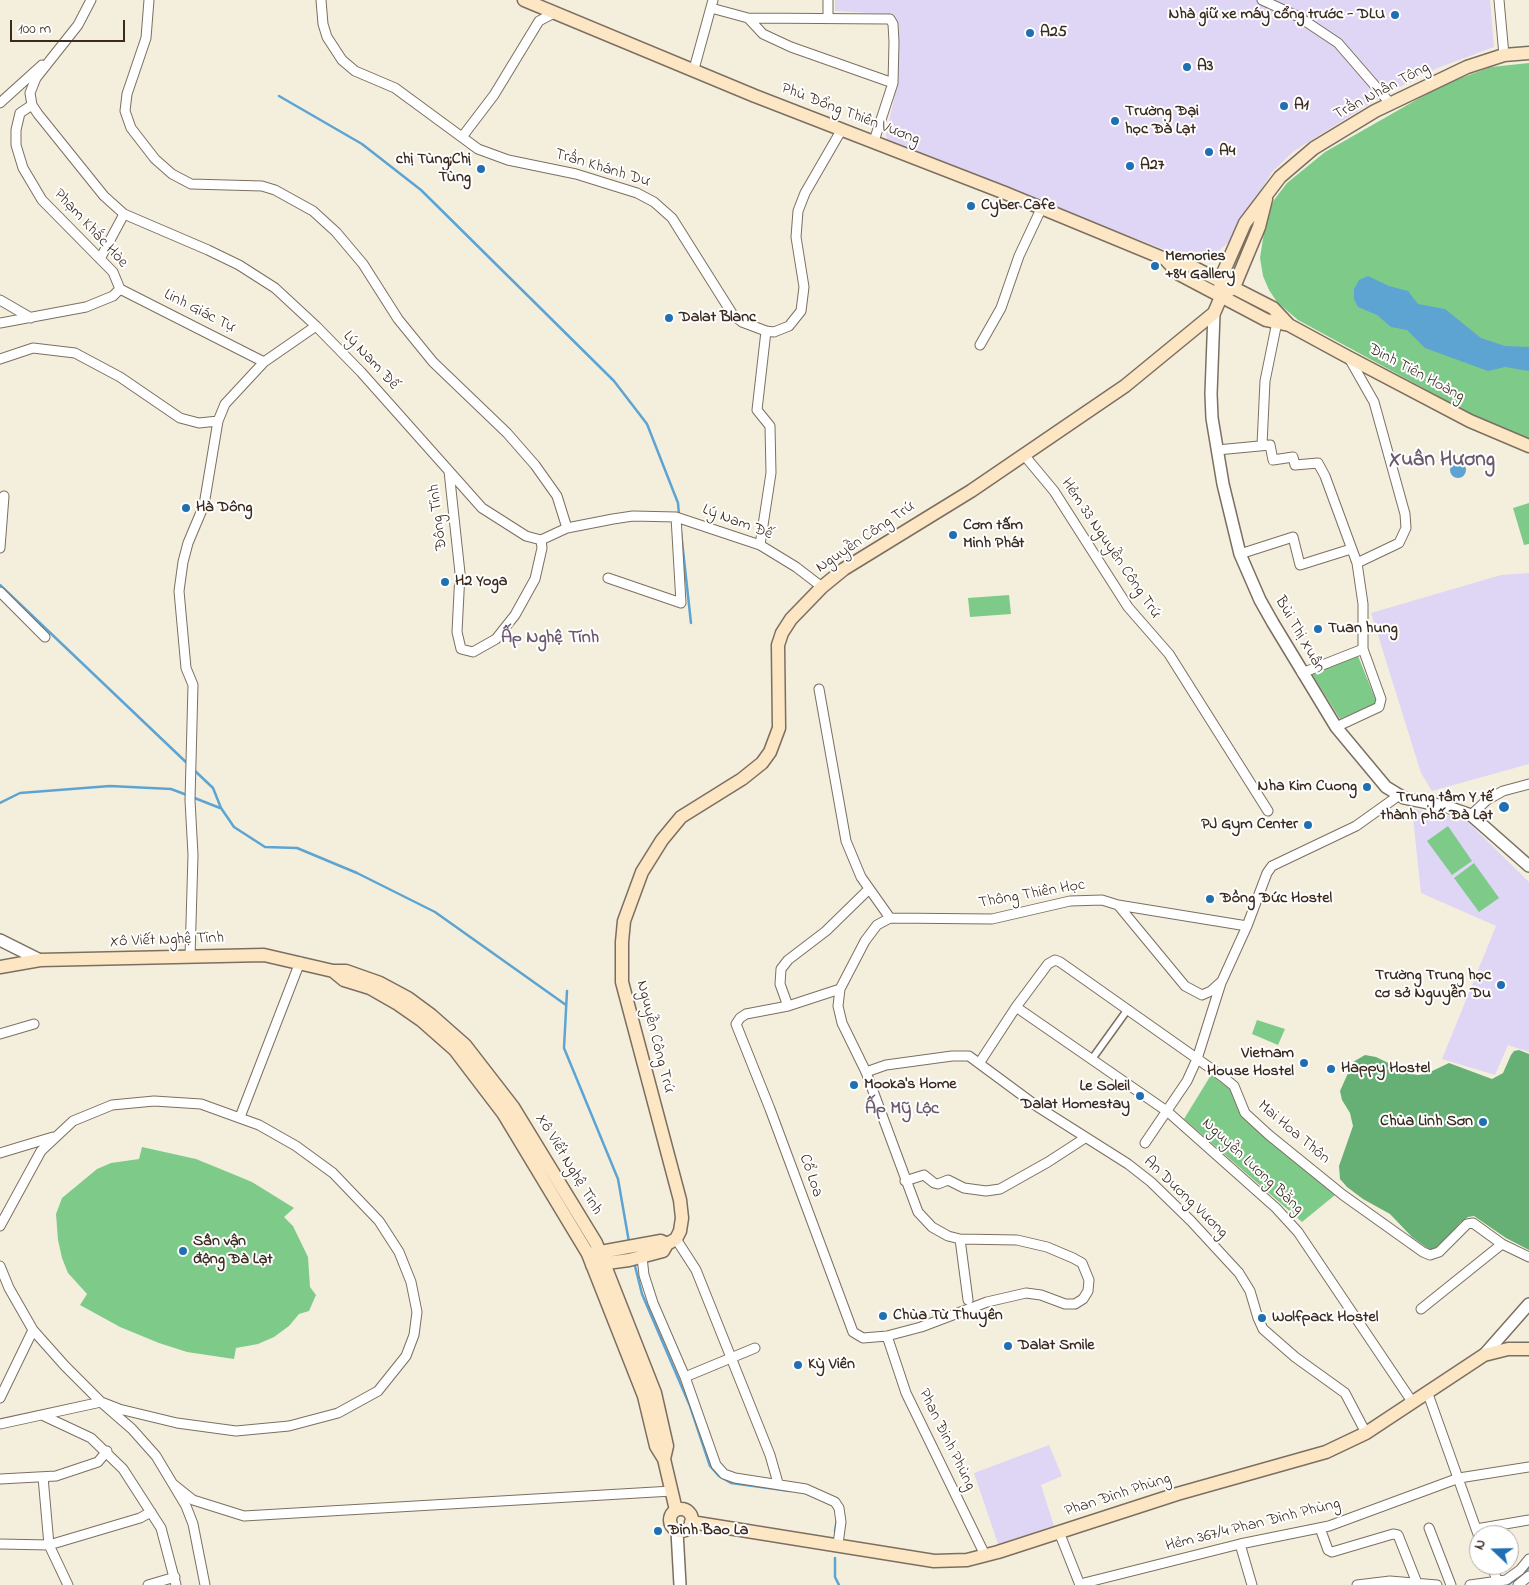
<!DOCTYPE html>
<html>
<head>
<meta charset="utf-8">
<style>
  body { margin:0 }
  #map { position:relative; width:1529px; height:1585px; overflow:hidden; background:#f4efdd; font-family:"Indie Flower",sans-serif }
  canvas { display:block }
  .north { position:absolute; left:1469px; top:1525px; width:50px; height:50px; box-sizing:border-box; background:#fff; border:1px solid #b1aaa5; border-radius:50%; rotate:291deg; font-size:14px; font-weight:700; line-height:20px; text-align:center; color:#3b2a1e }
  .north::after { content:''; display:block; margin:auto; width:18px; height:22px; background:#1f6fb2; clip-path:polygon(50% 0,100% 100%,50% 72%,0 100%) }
  .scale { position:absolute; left:10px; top:20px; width:115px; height:22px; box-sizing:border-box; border:2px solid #3b2a1e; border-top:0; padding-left:6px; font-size:15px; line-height:18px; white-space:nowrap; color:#3b2a1e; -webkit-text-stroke:4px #fff; paint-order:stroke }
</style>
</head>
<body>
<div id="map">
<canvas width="1529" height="1585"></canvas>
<div class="north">N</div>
<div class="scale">100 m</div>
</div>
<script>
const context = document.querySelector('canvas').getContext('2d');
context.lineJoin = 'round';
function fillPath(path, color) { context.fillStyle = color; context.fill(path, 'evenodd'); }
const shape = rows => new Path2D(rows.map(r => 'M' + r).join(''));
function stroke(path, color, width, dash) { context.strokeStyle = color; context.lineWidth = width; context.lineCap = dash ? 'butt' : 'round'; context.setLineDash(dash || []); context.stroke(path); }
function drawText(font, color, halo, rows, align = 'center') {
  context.font = font + ' "Indie Flower",sans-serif'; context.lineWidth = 4; context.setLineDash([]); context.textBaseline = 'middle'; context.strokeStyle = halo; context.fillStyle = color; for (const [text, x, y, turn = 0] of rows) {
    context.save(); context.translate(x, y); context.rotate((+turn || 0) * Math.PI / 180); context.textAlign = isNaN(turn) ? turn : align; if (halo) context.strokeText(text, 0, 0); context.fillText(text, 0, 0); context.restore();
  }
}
fillPath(shape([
  [835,0,1490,0,1494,47,1435,69,1382,96,1294,151,1272,172,1229,242,1220,250,1196,258,1181,256,888,142,886,135,898,81,899,25,895,17,888,14,835,11],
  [1529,573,1529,764,1432,791,1421,773,1371,613,1501,575],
  [1412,809,1465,819,1529,882,1529,1052,1508,1045,1495,1075,1442,1059,1496,926,1421,893],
  [1049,1445,1062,1476,1041,1485,1054,1526,998,1544,974,1473]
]), '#dfd5f5');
fillPath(shape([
  [1529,63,1529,440,1471,414,1298,320,1277,302,1269,290,1263,276,1260,258,1266,219,1274,200,1287,183,1325,152,1444,84,1491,67],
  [1529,503,1529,544,1524,545,1513,508],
  [1009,595,1011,614,970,617,968,598],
  [1358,656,1377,703,1340,719,1312,674],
  [1448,826,1472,861,1452,875,1427,841],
  [1474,863,1499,898,1479,912,1454,878],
  [1257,1020,1285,1029,1278,1045,1252,1034],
  [1211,1075,1230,1089,1242,1116,1335,1195,1302,1222,1184,1119],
  [142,1147,196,1159,223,1170,252,1182,294,1208,284,1217,293,1226,308,1257,310,1287,316,1295,309,1311,299,1314,289,1326,274,1337,258,1344,236,1348,234,1359,187,1352,159,1343,120,1327,80,1305,87,1294,68,1273,62,1258,58,1240,56,1214,62,1198,97,1169,111,1163,139,1159]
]), '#7ecb89');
fillPath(shape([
  [1519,1050,1529,1054,1529,1250,1506,1238,1474,1216,1468,1217,1460,1223,1438,1248,1430,1250,1412,1237,1390,1214,1363,1199,1347,1187,1340,1179,1339,1166,1353,1126,1350,1113,1342,1100,1340,1091,1353,1062,1365,1055,1376,1057,1411,1074,1418,1075,1426,1074,1449,1063,1492,1079,1503,1073,1511,1055,1514,1051]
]), '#66af75');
fillPath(shape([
  [1368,276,1389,286,1408,291,1418,304,1445,309,1481,338,1505,346,1529,347,1529,371,1505,367,1488,371,1425,348,1407,330,1391,327,1377,315,1358,307,1354,299,1354,289,1359,280],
  '1450 470a8 8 0 1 1 16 0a8 8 0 1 1-16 0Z'
]), '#5da4d3');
stroke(shape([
  [279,96,362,144,421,190,614,381,647,424,678,503,679,515],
  [681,532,691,623],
  [0,585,189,765],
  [193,769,213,788,221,808,234,827,265,847,297,848,357,873,435,912,566,1005],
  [192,797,220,808],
  [0,803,20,793,110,786,171,789,187,795],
  [567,991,564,1048,618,1179,629,1242],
  [634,1262,642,1294,690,1406,710,1466,719,1476,731,1483,790,1491],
  [835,1531,837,1519],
  [835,1558,835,1577,839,1585],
  [1508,1585,1529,1568]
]), '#5da4d3', 2.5);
const pedestrian = shape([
  [1092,1059,1128,1009]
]);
const minor = shape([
  [91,0,78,25,36,78,30,93,32,105,38,114,104,196,124,214,208,250,239,265,275,288,316,326,361,372,482,508,526,536,541,540,567,528,613,519,633,516,676,517,760,545,796,567,822,587],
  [149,0,146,38,127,94,125,111,131,128,155,159,172,174,191,184,262,186,275,190,313,211,336,232,363,264,398,319,433,362,507,433,535,465,557,496,567,528],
  [321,0,323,24,327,37,342,60,355,71,395,88,478,149,508,160,576,174,637,193,654,202,672,218,733,315,742,322,766,331,774,332,789,326,801,311,804,287,796,237,798,211,805,193,842,129],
  [1262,0,1299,17,1338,43,1390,103],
  [1499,0,1504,55],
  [711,8,748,18,890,19,893,24,894,42,893,83,874,141],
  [828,17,828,0],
  [748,18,763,34,791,47,893,83],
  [694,69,713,0],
  [0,103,42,65],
  [462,137,494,95,539,21,554,13],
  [100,259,124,214],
  [120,289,264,362],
  [0,300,31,318],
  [0,323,86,307,113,296,120,289,113,272,42,200,23,168,16,145,16,130,20,113,32,105],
  [980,345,1001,308,1019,256,1042,207],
  [0,359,33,348,75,353,120,377,180,418,199,423,218,421],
  [1262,445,1265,381,1277,322],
  [1217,450,1270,445,1273,460,1293,457,1295,465,1318,463,1325,476,1357,563],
  [1024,455,1054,491,1128,607,1169,654,1268,811],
  [449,471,460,573,457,632,461,649,473,652,496,639,515,615,535,579,542,548,541,540],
  [760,545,771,473,770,426,757,410,766,331],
  [0,548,4,496],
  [1240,554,1293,537,1300,565,1351,549],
  [608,578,681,603,676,517],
  [0,592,45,637],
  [1302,673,1363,649],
  [819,689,846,841,861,877,890,918],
  [1336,727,1379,707,1381,699,1363,649,1363,604,1357,563,1399,543,1406,528,1405,514,1374,402,1349,358],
  [1471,815,1487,800,1503,791,1529,784],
  [1118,905,1247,926],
  [190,957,193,855,190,800,193,685,186,668,179,591,183,562,188,543,204,505,218,421,225,404,264,362,316,326],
  [840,989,788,1006,746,1014,740,1018,736,1024,770,1109,853,1332,863,1338,887,1336,921,1327,987,1302,1026,1293,1041,1295,1065,1304,1075,1304,1083,1299,1088,1291,1089,1280,1082,1263,1073,1258,1047,1247,1017,1240,960,1239,948,1236,932,1227,918,1212,866,1072,842,1023,838,1006,840,989,865,941,877,925,890,918,992,919,1070,901,1102,900,1118,905,1185,986,1202,995,1211,991,1222,981,1247,926,1267,873,1272,866,1356,826,1398,796],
  [788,1006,780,984,781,969,788,960,826,931,869,889],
  [1016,1007,1168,1112,1276,1208,1298,1232,1413,1403],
  [0,1034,34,1024],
  [980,1062,1016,1007,1048,964,1055,960,1060,962,1223,1077,1234,1086,1245,1113,1269,1135,1343,1195,1423,1252,1430,1255,1439,1252,1467,1224,1473,1223,1502,1244,1529,1257],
  [866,1072,886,1065,952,1056,969,1056,1038,1107,1128,1164,1151,1182,1191,1221,1239,1273,1250,1291,1258,1318,1263,1329,1295,1357,1345,1393,1366,1433],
  [240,1117,300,962],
  [1145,1143,1187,1081,1197,1059,1221,983],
  [0,1153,53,1137],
  [905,1181,924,1175,934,1183,938,1184,948,1180,964,1188,986,1191,1000,1189,1048,1162,1085,1138],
  [0,1226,41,1151,73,1121,112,1105,154,1101,201,1104,259,1125,296,1146,333,1173,379,1221,399,1252,411,1282,417,1312,414,1335,406,1356,378,1391,338,1413,289,1426,236,1431,177,1423,119,1409,101,1402,0,1424],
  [676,1239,696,1270,770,1455,778,1483],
  [960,1239,968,1300],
  [642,1257,644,1275,653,1303,685,1377,716,1465,724,1474,735,1478,806,1489,835,1502,839,1508,841,1522,838,1544],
  [0,1266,9,1288,33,1330,65,1366,101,1402,132,1429,156,1456,186,1506,193,1524,205,1585],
  [1421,1309,1502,1244],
  [887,1336,906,1393,985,1555],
  [685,1377,755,1348],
  [1428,1394,1479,1537],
  [0,1398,33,1330],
  [44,1416,91,1438,123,1469,161,1528,176,1585],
  [43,1477,49,1545,68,1585],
  [0,1479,56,1476,98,1462,107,1451],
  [173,1484,193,1500,244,1516,672,1491],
  [1320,1528,1328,1550,1332,1552,1393,1534,1398,1535,1417,1583],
  [1429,1528,1451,1585],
  [1476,1529,1529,1520],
  [1059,1532,1080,1585],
  [0,1544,49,1545,140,1518,151,1512],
  [1240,1544,1252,1585],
  [1491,1565,1498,1582],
  [1080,1584,1240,1544,1329,1526,1459,1478,1529,1467],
  [148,1585,175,1577],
  [1357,1585,1390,1581,1437,1585],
  [1470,1585,1506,1580,1520,1570,1529,1559],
  [1518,1585,1529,1576]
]);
const tertiary = shape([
  [1214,313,1211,394,1212,418,1223,484,1240,554,1260,600,1273,623,1336,727,1386,787,1404,798,1448,807,1471,815,1529,866],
  [0,940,40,960],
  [1484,1355,1529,1304],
  [677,1531,680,1585]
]);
const secondary = shape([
  [524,0,755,96,1005,193,1165,259,1185,263,1273,308,1289,325,1348,357,1470,421,1529,446],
  [1165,259,1179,274,1266,320,1289,325],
  [1227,292,1234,287,1259,227,1266,199],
  [0,967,40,960,264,955,333,971,346,971,380,983,408,998,431,1015,465,1045,513,1107,596,1243,655,1393,667,1446,664,1459],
  [333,971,344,980,370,988,398,1004,421,1020,455,1050,503,1113,588,1254,644,1396,656,1446,664,1459,676,1510],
  [595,1253,661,1241,667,1244],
  [592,1265,629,1260,663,1251,667,1244,676,1239,680,1231,682,1218,680,1200,622,982,622,942,624,921,642,872,662,840,681,817,742,779,762,763,770,752,779,728,778,645,782,633,791,619,822,587,844,569,971,491,1125,386,1214,313,1221,297,1220,280,1245,223,1280,177,1314,148,1375,111,1467,67,1504,55,1529,53],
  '670 1520a11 11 0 1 1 22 0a11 11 0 1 1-22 0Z',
  [691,1522,934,1561,967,1560,998,1552,1177,1494,1326,1452,1366,1433,1484,1355,1508,1349,1529,1349]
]);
stroke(pedestrian, '#7c6f61', 9);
stroke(minor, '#7c6f61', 11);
stroke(tertiary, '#7c6f61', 14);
stroke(secondary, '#7c6f61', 15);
stroke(pedestrian, '#fff', 6);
stroke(minor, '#fff', 9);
stroke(tertiary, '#fff', 11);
stroke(secondary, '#fce6c4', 12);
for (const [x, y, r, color] of [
  [1395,15,5,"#1f6fb2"],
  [1030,33,5,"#1f6fb2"],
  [1187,67,5,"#1f6fb2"],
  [1284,106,5,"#1f6fb2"],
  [1115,121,5,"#1f6fb2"],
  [1209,152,5,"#1f6fb2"],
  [1130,166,5,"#1f6fb2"],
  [481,169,5,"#1f6fb2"],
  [971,206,5,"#1f6fb2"],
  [1155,266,5,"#1f6fb2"],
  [669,318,5,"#1f6fb2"],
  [186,508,5,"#1f6fb2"],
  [953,535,5,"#1f6fb2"],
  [445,582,5,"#1f6fb2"],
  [1318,629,5,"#1f6fb2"],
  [1367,787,5,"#1f6fb2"],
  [1504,807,6,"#1f6fb2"],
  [1308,825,5,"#1f6fb2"],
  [1210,899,5,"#1f6fb2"],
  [1501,985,5,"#1f6fb2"],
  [1304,1063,5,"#1f6fb2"],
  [1331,1069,5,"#1f6fb2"],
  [854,1085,5,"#1f6fb2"],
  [1140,1096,5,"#1f6fb2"],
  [1483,1122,5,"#1f6fb2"],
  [183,1251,5,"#1f6fb2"],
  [883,1316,5,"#1f6fb2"],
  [1262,1318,5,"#1f6fb2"],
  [1008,1346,5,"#1f6fb2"],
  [798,1365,5,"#1f6fb2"],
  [658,1531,5,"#1f6fb2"]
]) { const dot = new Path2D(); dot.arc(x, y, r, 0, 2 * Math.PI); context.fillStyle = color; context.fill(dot); stroke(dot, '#fff', 2); }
drawText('bold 16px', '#3b2a1e', '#fff', [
  ["Nhà giữ xe máy cổng trước - DLU",1385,15,"right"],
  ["A25",1040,33],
  ["A3",1197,67],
  ["A1",1294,106],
  ["Trường Đại",1125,112],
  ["học Đà Lạt",1125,130],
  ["A4",1219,152],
  ["chị Tùng;Chị",471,160,"right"],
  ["Tùng",471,178,"right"],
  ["A27",1140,166],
  ["Cyber Cafe",981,206],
  ["Memories",1165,257],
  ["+84 Gallery",1165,275],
  ["Dalat Blanc",679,318],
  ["Hà Dông",196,508],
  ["Cơm tấm",963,526],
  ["Minh Phát",963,544],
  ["H2 Yoga",455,582],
  ["Tuan hung",1328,629],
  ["Nha Kim Cuong",1357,787,"right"],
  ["Trung tâm Y tế",1493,798,"right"],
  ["thành phố Đà Lạt",1493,816,"right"],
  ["PJ Gym Center",1298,825,"right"],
  ["Đồng Đức Hostel",1220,899],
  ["Trường Trung học",1491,976,"right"],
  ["cơ sở Nguyễn Du",1491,994,"right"],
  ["Vietnam",1294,1054,"right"],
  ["House Hostel",1294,1072,"right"],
  ["Happy Hostel",1341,1069],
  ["Mooka's Home",864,1085],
  ["Le Soleil",1130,1087,"right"],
  ["Dalat Homestay",1130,1105,"right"],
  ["Chùa Linh Sơn",1473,1122,"right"],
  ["Sân vận",193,1242],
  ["động Đà Lạt",193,1260],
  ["Chùa Từ Thuyên",893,1316],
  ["Wolfpack Hostel",1272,1318],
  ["Dalat Smile",1018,1346],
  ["Kỳ Viên",808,1365],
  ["Đình Bao La",668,1531]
], 'left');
drawText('16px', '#3b2a1e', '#fff', [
  ["Trần Nhân Tông",1382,92,-28],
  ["Phù Đổng Thiên Vương",850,115,21],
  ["Trần Khánh Dư",602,169,17],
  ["Phạm Khắc Hòe",90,229,47],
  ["Linh Giác Tự",199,312,27],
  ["Lý Nam Đế",370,361,47],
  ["Đinh Tiên Hoàng",1416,374,28],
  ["Đông Tĩnh",439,517,-97],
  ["Lý Nam Đế",737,523,21],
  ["Nguyễn Công Trứ",866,538,-34],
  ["Hẻm 33 Nguyễn Công Trứ",1110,549,56],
  ["Bùi Thị Xuân",1299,635,60],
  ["Thông Thiên Học",1032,895,-10],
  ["Xô Viết Nghệ Tĩnh",167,941,-2],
  ["Nguyễn Công Trứ",654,1037,76],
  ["Mai Hoa Thôn",1293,1133,40],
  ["Xô Viết Nghệ Tĩnh",568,1165,59],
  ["Nguyễn Lương Bằng",1252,1167,43],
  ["Cổ Loa",810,1176,71],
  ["An Dương Vương",1185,1198,44],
  ["Phan Đinh Phùng",946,1440,64],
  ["Phan Đình Phùng",1118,1496,-18],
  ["Hẻm 367/4 Phan Đình Phùng",1253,1526,-14]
]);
drawText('bold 18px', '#6b5a6d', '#fff', [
  ["Ấp Nghệ Tĩnh",550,639],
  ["Ấp Mỹ Lộc",902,1110]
]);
drawText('bold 21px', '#6b5a6d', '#fff', [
  ["Xuân Hương",1442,462]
]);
</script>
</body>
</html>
